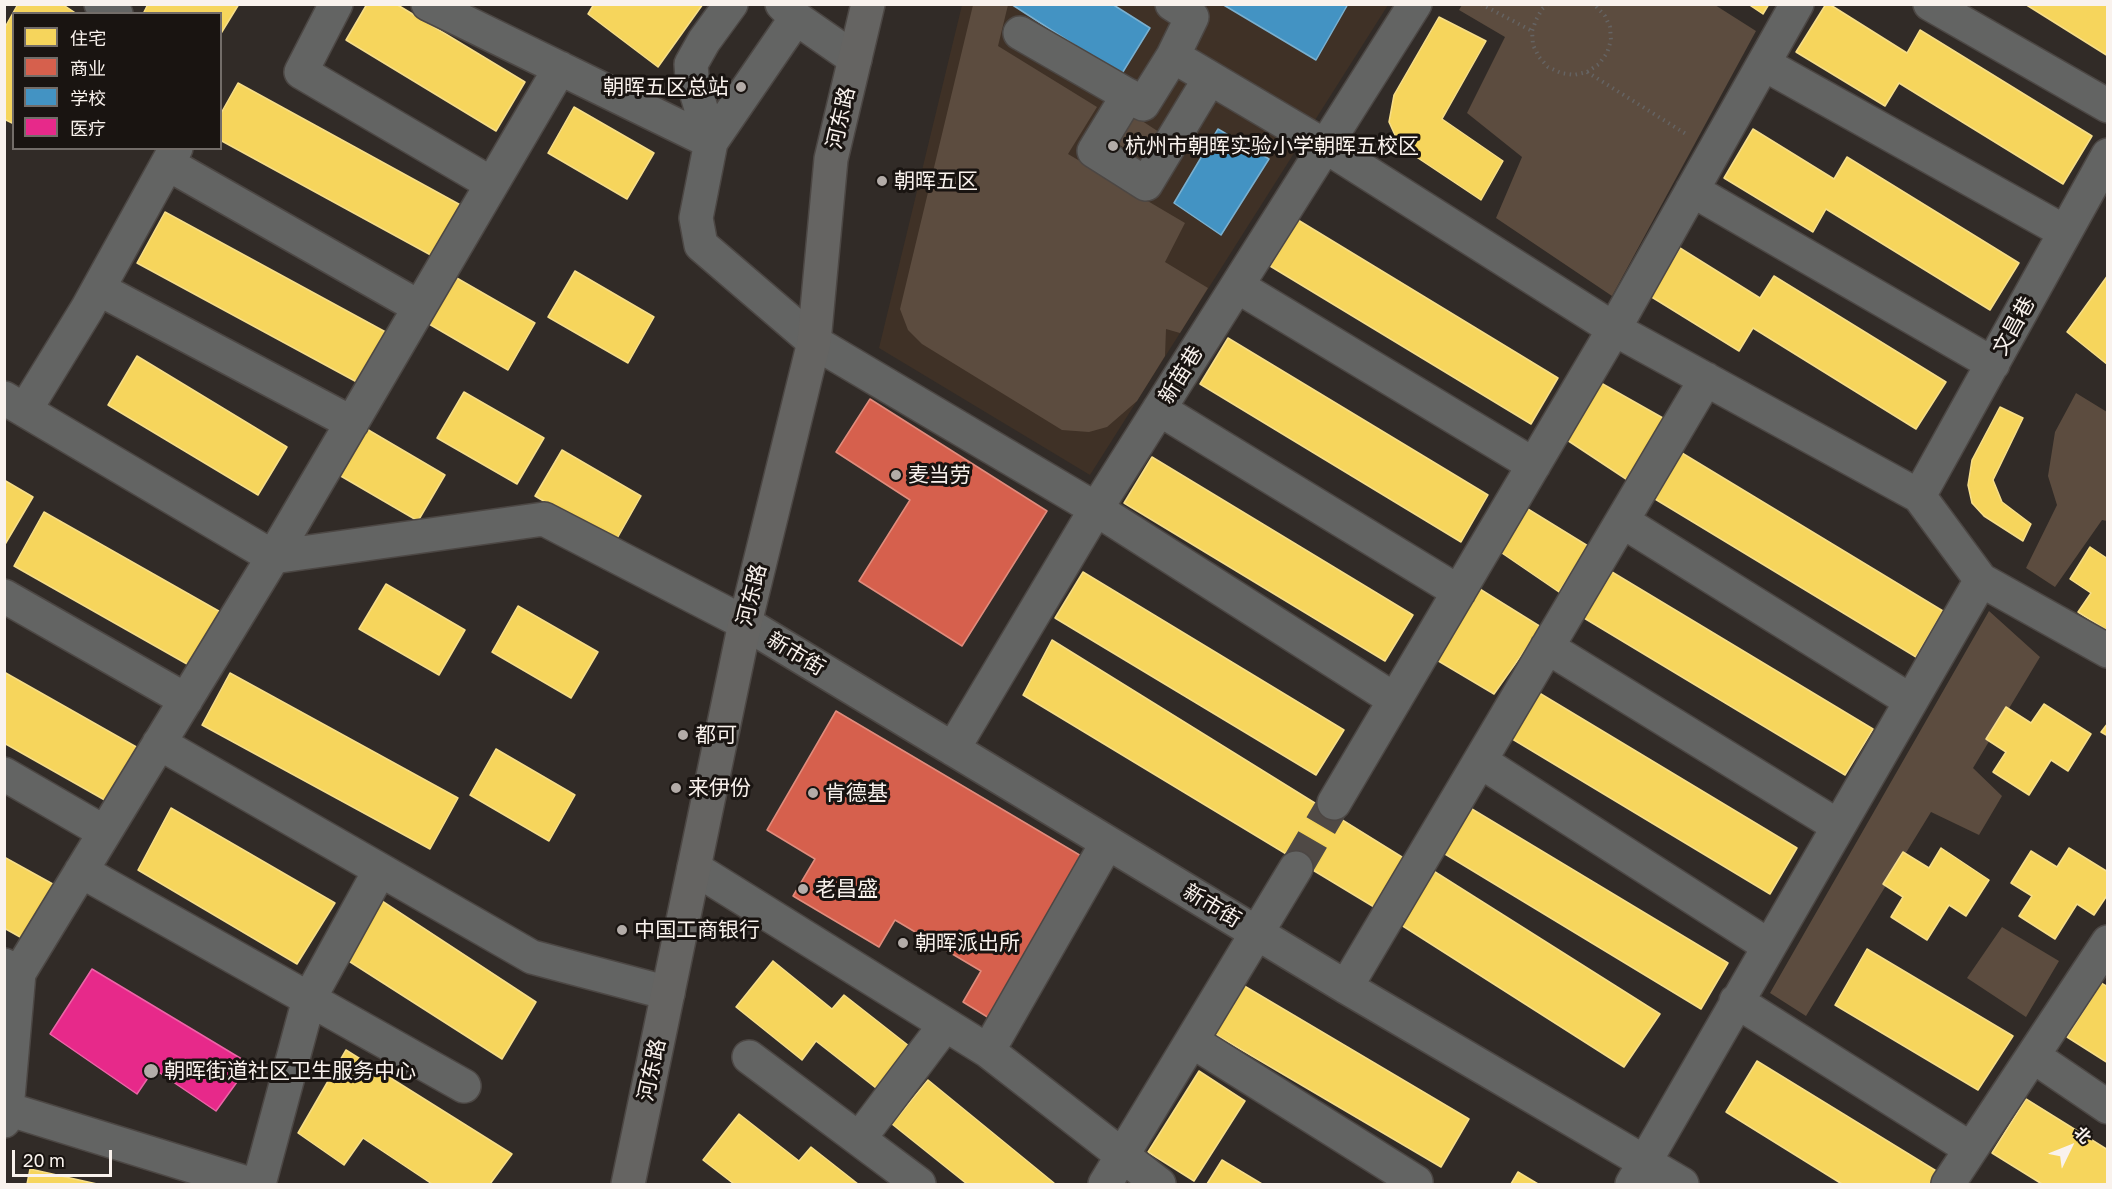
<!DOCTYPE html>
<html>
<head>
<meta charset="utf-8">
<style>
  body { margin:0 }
  #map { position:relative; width:2112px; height:1189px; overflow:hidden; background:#312b27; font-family:"Golos Text","Noto Sans SC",sans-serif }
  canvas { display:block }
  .frame { position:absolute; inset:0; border:6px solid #f9f2ed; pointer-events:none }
  .legend { position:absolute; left:12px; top:12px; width:210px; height:138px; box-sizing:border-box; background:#191411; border:2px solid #736d69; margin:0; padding:8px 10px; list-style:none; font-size:18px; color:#f9f2ed }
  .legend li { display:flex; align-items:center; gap:12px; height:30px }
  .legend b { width:30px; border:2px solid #736d69 }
  .north { position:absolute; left:2040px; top:1117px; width:60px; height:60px; -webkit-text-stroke:4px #191411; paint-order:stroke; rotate:47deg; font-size:16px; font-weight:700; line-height:24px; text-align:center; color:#f9f2ed }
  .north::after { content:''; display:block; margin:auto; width:21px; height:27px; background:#f9f2ed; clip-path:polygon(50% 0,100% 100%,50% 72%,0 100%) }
  .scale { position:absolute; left:12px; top:1150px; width:100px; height:27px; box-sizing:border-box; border:3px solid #f9f2ed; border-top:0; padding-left:8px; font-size:18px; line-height:21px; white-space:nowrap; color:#f9f2ed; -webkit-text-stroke:4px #191411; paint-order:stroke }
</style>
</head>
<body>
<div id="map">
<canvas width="2112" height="1189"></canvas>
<div class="frame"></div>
<ul class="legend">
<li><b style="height:16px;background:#f6d55c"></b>住宅</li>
<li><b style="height:16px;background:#d6604d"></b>商业</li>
<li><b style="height:16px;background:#4393c3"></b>学校</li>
<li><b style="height:16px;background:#e7298a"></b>医疗</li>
</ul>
<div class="north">北</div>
<div class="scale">20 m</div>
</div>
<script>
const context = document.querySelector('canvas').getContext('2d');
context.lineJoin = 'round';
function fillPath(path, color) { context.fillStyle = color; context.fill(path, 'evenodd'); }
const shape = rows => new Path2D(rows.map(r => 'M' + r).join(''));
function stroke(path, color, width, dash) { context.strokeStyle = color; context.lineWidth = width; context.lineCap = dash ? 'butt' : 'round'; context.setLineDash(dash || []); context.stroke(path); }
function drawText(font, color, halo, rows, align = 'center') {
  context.font = font + ' "Golos Text","Noto Sans SC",sans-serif'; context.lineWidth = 6; context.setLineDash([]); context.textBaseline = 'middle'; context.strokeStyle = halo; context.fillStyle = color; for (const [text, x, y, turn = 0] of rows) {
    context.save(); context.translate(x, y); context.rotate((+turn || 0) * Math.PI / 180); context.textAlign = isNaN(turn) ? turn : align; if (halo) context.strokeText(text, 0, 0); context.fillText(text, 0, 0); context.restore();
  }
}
fillPath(shape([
  [962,5,1388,5,1090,475,879,348]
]), '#3f3126');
fillPath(shape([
  [973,5,1008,5,998,46,1097,107,1068,154,1185,223,1165,262,1208,288,1180,333,1166,329,1165,356,1137,401,1107,427,1089,432,1062,430,922,344,908,330,900,309],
  [1462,5,1715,5,1756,31,1612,296,1496,218,1522,157,1467,113,1505,37,1459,10],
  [1133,115,1159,132,1142,158,1116,143],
  [2076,393,2107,412,2107,521,2102,520,2055,587,2026,568,2057,505,2048,476,2055,432],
  [1989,611,2040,657,1973,768,2002,796,1979,835,1931,812,1806,1016,1770,993],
  [2002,927,2059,961,2026,1017,1967,978]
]), '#5c4c3f');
const homes = shape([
  [18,4,62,4,77,14,14,14,14,124,4,119,4,29,18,4],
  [148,4,239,4,220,35,220,14,143,14,148,4],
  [367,4,396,4,525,82,496,131,346,40,367,4],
  [594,4,703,4,658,67,588,14,594,4],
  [1748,4,1769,4,1763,14,1748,4],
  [1826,4,1829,4,1907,53,1920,30,2092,136,2063,184,1899,83,1885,106,1796,52,1826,4],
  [2025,4,2108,4,2108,56,2025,4],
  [1439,17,1486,41,1442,119,1503,161,1481,200,1400,146,1389,122,1394,95,1439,17],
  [238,83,466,208,438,259,220,140,220,115,238,83],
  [574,107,654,153,627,199,548,153,574,107],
  [1753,129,1834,179,1847,157,2019,263,1990,310,1826,209,1813,232,1724,178,1753,129],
  [165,212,393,336,366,387,137,263,165,212],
  [1298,220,1558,378,1531,424,1270,266,1298,220],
  [1680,248,1760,298,1774,276,1946,382,1916,429,1753,328,1739,351,1650,296,1680,248],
  [575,271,654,317,628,363,548,317,575,271],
  [2108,275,2108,365,2067,332,2108,275],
  [455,277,535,323,508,370,429,324,455,277],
  [1228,338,1488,495,1461,542,1200,384,1228,338],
  [137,356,287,447,258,495,108,405,137,356],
  [1601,383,1670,422,1632,483,1567,440,1601,383],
  [464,392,544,438,517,484,437,438,464,392],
  [2000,407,2023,418,1993,480,2002,502,2031,524,2023,541,1984,516,1972,503,1968,485,1972,460,2000,407],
  [365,428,445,475,418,521,339,475,365,428],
  [562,450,641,496,615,542,535,496,562,450],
  [1682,453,1943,611,1916,657,1655,499,1682,453],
  [1152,457,1413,615,1385,661,1124,503,1152,457],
  [4,480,33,497,4,546,4,480],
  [1523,506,1588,546,1559,592,1499,551,1523,506],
  [44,512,224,614,194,668,14,566,44,512],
  [2090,547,2108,559,2108,631,2078,612,2091,593,2070,579,2090,547],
  [1083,572,1344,730,1316,775,1055,618,1083,572],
  [1612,572,1873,729,1845,775,1584,618,1612,572],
  [386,584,465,630,439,675,359,629,386,584],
  [1475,586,1541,627,1494,694,1430,656,1475,586],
  [518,606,598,652,571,698,492,652,518,606],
  [1052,640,1410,862,1379,910,1023,695,1052,640],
  [4,672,147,753,117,807,4,743,4,672],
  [230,673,458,798,430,849,202,725,230,673],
  [1536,691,1797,848,1770,894,1509,737,1536,691],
  [2044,704,2091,734,2068,771,2051,760,2029,795,1993,772,2006,752,1986,739,2006,707,2031,723,2044,704],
  [2108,723,2108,736,2101,732,2108,723],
  [496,749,575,795,549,841,470,795,496,749],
  [1467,806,1728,963,1701,1009,1440,851,1467,806],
  [171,808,335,903,297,964,138,870,171,808],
  [1941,848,1989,880,1966,916,1949,905,1927,940,1891,917,1903,897,1883,884,1903,852,1929,868,1941,848],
  [2069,848,2108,872,2108,894,2094,915,2077,904,2055,939,2019,916,2032,896,2011,883,2031,851,2057,867,2069,848],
  [4,857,60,888,29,942,4,928,4,857],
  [1432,870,1660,1014,1624,1067,1398,923,1432,870],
  [382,901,536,1002,502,1059,344,958,382,901],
  [1867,949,2013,1036,1978,1090,1835,1005,1867,949],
  [773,961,832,1009,844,995,909,1046,876,1088,816,1041,802,1060,736,1007,773,961],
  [2101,983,2108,987,2108,1063,2067,1037,2101,983],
  [1241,984,1469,1119,1441,1167,1213,1033,1241,984],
  [346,1050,512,1154,490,1184,432,1184,363,1138,344,1165,298,1133,346,1050],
  [1757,1061,1938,1172,1931,1184,1842,1184,1726,1112,1757,1061],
  [1199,1071,1245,1101,1194,1181,1148,1152,1199,1071],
  [928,1080,1054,1183,1053,1184,967,1184,892,1124,928,1080],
  [2026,1099,2108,1150,2108,1184,2042,1184,1992,1153,2026,1099],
  [739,1114,799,1161,811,1147,858,1184,734,1184,703,1160,739,1114],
  [1222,1160,1262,1184,1207,1184,1222,1160],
  [30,1169,97,1184,27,1184,30,1169],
  [1518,1172,1538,1184,1511,1184,1518,1172]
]);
fillPath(homes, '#f6d55c');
stroke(homes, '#f7de88', 1.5);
const shops = shape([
  [870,399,1047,511,962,646,859,581,910,500,836,452,870,399],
  [836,711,1088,860,994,1021,963,1002,981,971,895,920,879,947,793,896,815,859,767,830,836,711]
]);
fillPath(shops, '#d6604d');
stroke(shops, '#e08c7d', 1.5);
const schools = shape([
  [1011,4,1112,4,1150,28,1121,75,1011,4],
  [1222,4,1348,4,1316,60,1222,4],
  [1218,129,1269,159,1221,235,1174,203,1218,129]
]);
fillPath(schools, '#4393c3');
stroke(schools, '#7ab0d0', 1.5);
const health = shape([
  [92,969,250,1064,216,1111,154,1069,137,1094,50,1034,92,969]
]);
fillPath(health, '#e7298a');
stroke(health, '#ec65a8', 1.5);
stroke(shape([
  [1296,868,1334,803]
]), '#4f4945', 33, [33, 16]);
const minor = shape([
  [101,4,116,14],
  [336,4,301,72,492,184],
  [428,4,711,142],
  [782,4,796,18,855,59],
  [1172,4,1192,17,1173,56,1325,146,1614,329,1919,496,1981,580,1632,1184],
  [1930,4,2108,106],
  [796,18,711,142,696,218,701,245,814,342,1096,509,1395,700],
  [1020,33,1143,104,1173,56],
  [1764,64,2065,232],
  [1128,95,1094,151,1146,184,1210,78],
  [711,142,692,78,691,64,704,41,731,4],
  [168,164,419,307],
  [1692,190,1993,364],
  [1237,286,1534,465],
  [99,289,352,423],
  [4,398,273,557,544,519,745,623,1346,987,1682,1184],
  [1159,409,1459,592],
  [25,410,87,309,176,148],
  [1919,496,2108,155],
  [1622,521,1911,701],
  [1981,580,2108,651],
  [4,596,186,700],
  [1547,647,1838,826],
  [159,743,532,957,668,993],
  [953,749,1096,509,1415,4],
  [1480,761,1769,946],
  [4,774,104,832],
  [1334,803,1614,329,1797,4],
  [694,868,988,1051,1159,1184],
  [81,871,464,1086],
  [4,965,19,973,7,1109,4,1121],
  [19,973,273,557,560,68],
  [1346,987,1706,379],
  [1736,1001,1971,1149],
  [1192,1041,1416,1182,1415,1184],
  [988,1051,1107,843],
  [2033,1056,2108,1107],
  [749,1057,919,1184],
  [4,1108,250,1184],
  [859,1139,945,1025],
  [259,1184,309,999,380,870],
  [1105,1184,1296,868],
  [1948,1184,2108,942]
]);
const major = shape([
  [628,1184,745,623,814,342,831,159,868,4]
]);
stroke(minor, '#4c4744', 36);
stroke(major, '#4c4744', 36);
stroke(shape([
  [1481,4,1532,31],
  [1548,4,1542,9,1536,20,1532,31,1533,45,1539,57,1548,67,1561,73,1574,75,1587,72,1599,64,1607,53,1611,40,1610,27,1605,16,1594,4],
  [1587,72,1686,134]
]), '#656362', 4, [1.5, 4.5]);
stroke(minor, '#636463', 33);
stroke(major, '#656462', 33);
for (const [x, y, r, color] of [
  [741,87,6,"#b3aca8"],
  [1113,146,6,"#b3aca8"],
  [882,181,6,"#b3aca8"],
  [896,475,6,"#b3aca8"],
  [683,735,6,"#b3aca8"],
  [676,788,6,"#b3aca8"],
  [813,793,6,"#b3aca8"],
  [803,889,6,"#b3aca8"],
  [622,930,6,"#b3aca8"],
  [903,943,6,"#b3aca8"],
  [151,1071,8,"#b3aca8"]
]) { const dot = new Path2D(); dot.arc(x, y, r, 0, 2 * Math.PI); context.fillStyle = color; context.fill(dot); stroke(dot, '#191411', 2); }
drawText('21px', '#f9f2ed', '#191411', [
  ["朝晖五区总站",729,87,"right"],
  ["杭州市朝晖实验小学朝晖五校区",1125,146],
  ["朝晖五区",894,181],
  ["麦当劳",908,475],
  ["都可",695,735],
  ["来伊份",688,788],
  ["肯德基",825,793],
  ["老昌盛",815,889],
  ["中国工商银行",634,930],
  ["朝晖派出所",915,943],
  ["朝晖街道社区卫生服务中心",164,1071]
], 'left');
drawText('21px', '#f9f2ed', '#191411', [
  ["河东路",841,118,-77],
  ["文昌巷",2014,326,-61],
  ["新苗巷",1181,375,-58],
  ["河东路",752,595,-76],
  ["新市街",796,654,31],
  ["新市街",1212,906,31],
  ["河东路",652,1070,-78]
]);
</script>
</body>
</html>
